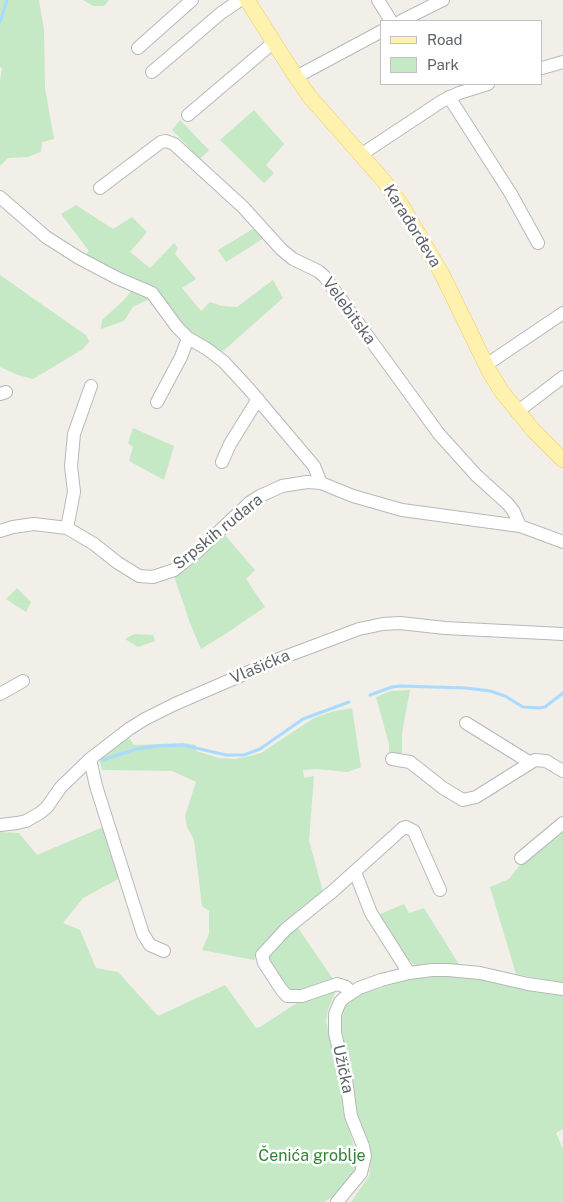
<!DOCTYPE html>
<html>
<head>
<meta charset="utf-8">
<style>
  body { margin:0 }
  #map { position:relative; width:563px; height:1202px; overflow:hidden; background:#f1efe8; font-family:"Public Sans",sans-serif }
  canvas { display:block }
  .legend { position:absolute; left:380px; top:20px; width:162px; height:65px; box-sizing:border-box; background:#fff; border:1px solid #bfc1c3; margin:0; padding:6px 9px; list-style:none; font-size:15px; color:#5f6368 }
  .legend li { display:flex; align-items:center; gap:10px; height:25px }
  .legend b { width:25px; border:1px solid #bfc1c3 }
</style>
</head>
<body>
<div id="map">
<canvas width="563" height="1202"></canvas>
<ul class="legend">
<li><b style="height:6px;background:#fff2af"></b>Road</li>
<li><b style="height:14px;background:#c5e8c5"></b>Park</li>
</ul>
</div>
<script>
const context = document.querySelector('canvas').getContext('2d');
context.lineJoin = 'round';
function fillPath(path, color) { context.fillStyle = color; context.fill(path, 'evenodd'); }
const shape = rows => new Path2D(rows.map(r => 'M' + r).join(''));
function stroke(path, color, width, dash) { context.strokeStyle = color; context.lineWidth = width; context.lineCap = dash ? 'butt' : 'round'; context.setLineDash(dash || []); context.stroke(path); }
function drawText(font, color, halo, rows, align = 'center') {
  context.font = font + ' "Public Sans",sans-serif'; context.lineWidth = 5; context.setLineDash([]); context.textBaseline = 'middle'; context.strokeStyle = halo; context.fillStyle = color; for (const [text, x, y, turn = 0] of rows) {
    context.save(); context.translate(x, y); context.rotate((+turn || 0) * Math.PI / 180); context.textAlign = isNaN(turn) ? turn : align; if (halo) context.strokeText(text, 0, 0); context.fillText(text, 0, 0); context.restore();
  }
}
fillPath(shape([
  [0,0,39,0,44,30,45,88,54,139,42,142,41,152,27,157,8,158,0,166,0,80,2,69,0,66],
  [83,0,109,0,104,6,93,6],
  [254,110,284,144,266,165,274,173,264,183,220,140],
  [180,120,209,150,200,159,172,130],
  [76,205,113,229,132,217,147,232,130,252,150,268,174,243,178,248,175,254,196,279,182,288,201,311,210,302,222,306,237,307,273,280,283,298,222,352,191,333,167,307,83,257,89,251,61,214],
  [258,226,264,238,226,262,218,250],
  [0,275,87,336,89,342,83,349,33,379,18,375,0,367],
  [131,291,138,292,149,299,133,307,124,321,101,329,102,320,123,301],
  [133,428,174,446,164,480,129,461,133,447,128,443],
  [225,535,255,570,246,579,265,607,227,633,201,649,190,623,174,576],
  [17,588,31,602,26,612,6,599],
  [134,634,153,635,155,641,138,647,125,639],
  [410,690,402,733,402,753,389,753,389,744,376,697,391,691],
  [352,708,361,767,348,772,316,769,303,770,304,778,314,776,309,840,323,892,298,910,256,956,254,960,202,950,209,934,209,911,202,906,194,840,187,827,185,816,196,782,172,771,102,770,99,758,127,735,134,745,183,743,196,745,196,751,219,758,235,759,251,756,261,753,314,718,331,712],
  [103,827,120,878,83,898,63,923,80,930,96,968,118,972,158,1016,225,985,256,1028,260,1027,300,1001,336,990,328,1010,326,1021,338,1075,344,1114,353,1142,356,1164,355,1172,338,1194,324,1202,0,1202,0,832,19,833,37,855],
  [563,829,563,983,516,974,490,887,509,879,519,866],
  [404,904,409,913,424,908,460,966,414,965,404,955,378,915],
  [296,925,333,979,304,991,291,992,268,962,268,957],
  [437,975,457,975,563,994,563,1129,556,1133,563,1149,563,1202,351,1202,369,1176,371,1154,363,1129,355,1114,350,1072,341,1028,342,1012,347,1002,356,995,411,979]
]), '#c5e8c5');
stroke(shape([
  [0,22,7,0],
  [370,695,392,687,400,686,466,688,490,691,505,696,523,707,539,708,545,707,563,693],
  [103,760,136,749,157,746,183,745,226,755,244,755,260,749,303,719,349,702]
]), '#aadaff', 3);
const minor = shape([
  [378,0,391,21],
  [401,21,443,0],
  [138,48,192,0],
  [542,68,563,62],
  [152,72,221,13,240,0],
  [296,77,382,31],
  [449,97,511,194,538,243],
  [188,115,274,42],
  [362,156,368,150,442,101,459,93,488,84],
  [100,188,161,142,166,141,174,144,243,207,281,249,293,259,318,271,324,276,439,434,476,475,508,504,514,512,520,526],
  [0,197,46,237,79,258,117,278,152,293,177,327,188,338,207,349,224,362,249,389,314,466,321,483],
  [486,365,563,313],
  [0,394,6,392],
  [157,402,181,357,188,338],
  [517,412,563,377],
  [222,462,230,444,258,399],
  [67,528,74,492,71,466,74,434,91,386],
  [0,531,13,527,34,524,67,528,94,544,118,563,139,576,153,577,174,570,184,562,197,552,249,503,260,496,282,486,307,482,321,483,353,496,402,510,520,526,563,542],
  [0,694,23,681],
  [466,723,529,762],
  [90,759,96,786,143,934,150,945,164,951],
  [392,759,410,762,443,788,463,800,476,797,535,760,546,761,563,771],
  [0,825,17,823,26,821,40,813,47,807,61,787,90,759,129,729,145,719,175,704,279,659,359,629,383,624,400,623,445,628,563,634],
  [521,858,563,823],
  [355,872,371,913,409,973],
  [351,992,346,987,337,984,302,996,287,996,281,989,264,963,262,955,286,929,333,891,403,828,406,827,414,831,416,836,440,890],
  [337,1202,361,1173,365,1156,363,1146,351,1116,346,1079,335,1033,335,1014,340,1002,344,998,359,988,381,980,409,973,432,970,448,970,480,973,528,984,563,989]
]);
const major = shape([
  [247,0,296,77,310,97,384,181,402,206,442,274,489,371,502,392,533,430,563,460]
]);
stroke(minor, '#b5b8bc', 14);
stroke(major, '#f2c960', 16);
stroke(minor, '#fff', 12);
stroke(major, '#fff2af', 15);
drawText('16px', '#5f6368', '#fff', [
  ["Karađorđeva",412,226,58],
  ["Velebitska",349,311,54],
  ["Srpskih rudara",218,532,-39],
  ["Vlašićka",260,667,-23],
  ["Užička",343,1069,78]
]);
drawText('16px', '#348238', '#fff', [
  ["Čenića groblje",312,1156]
]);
</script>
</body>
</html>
